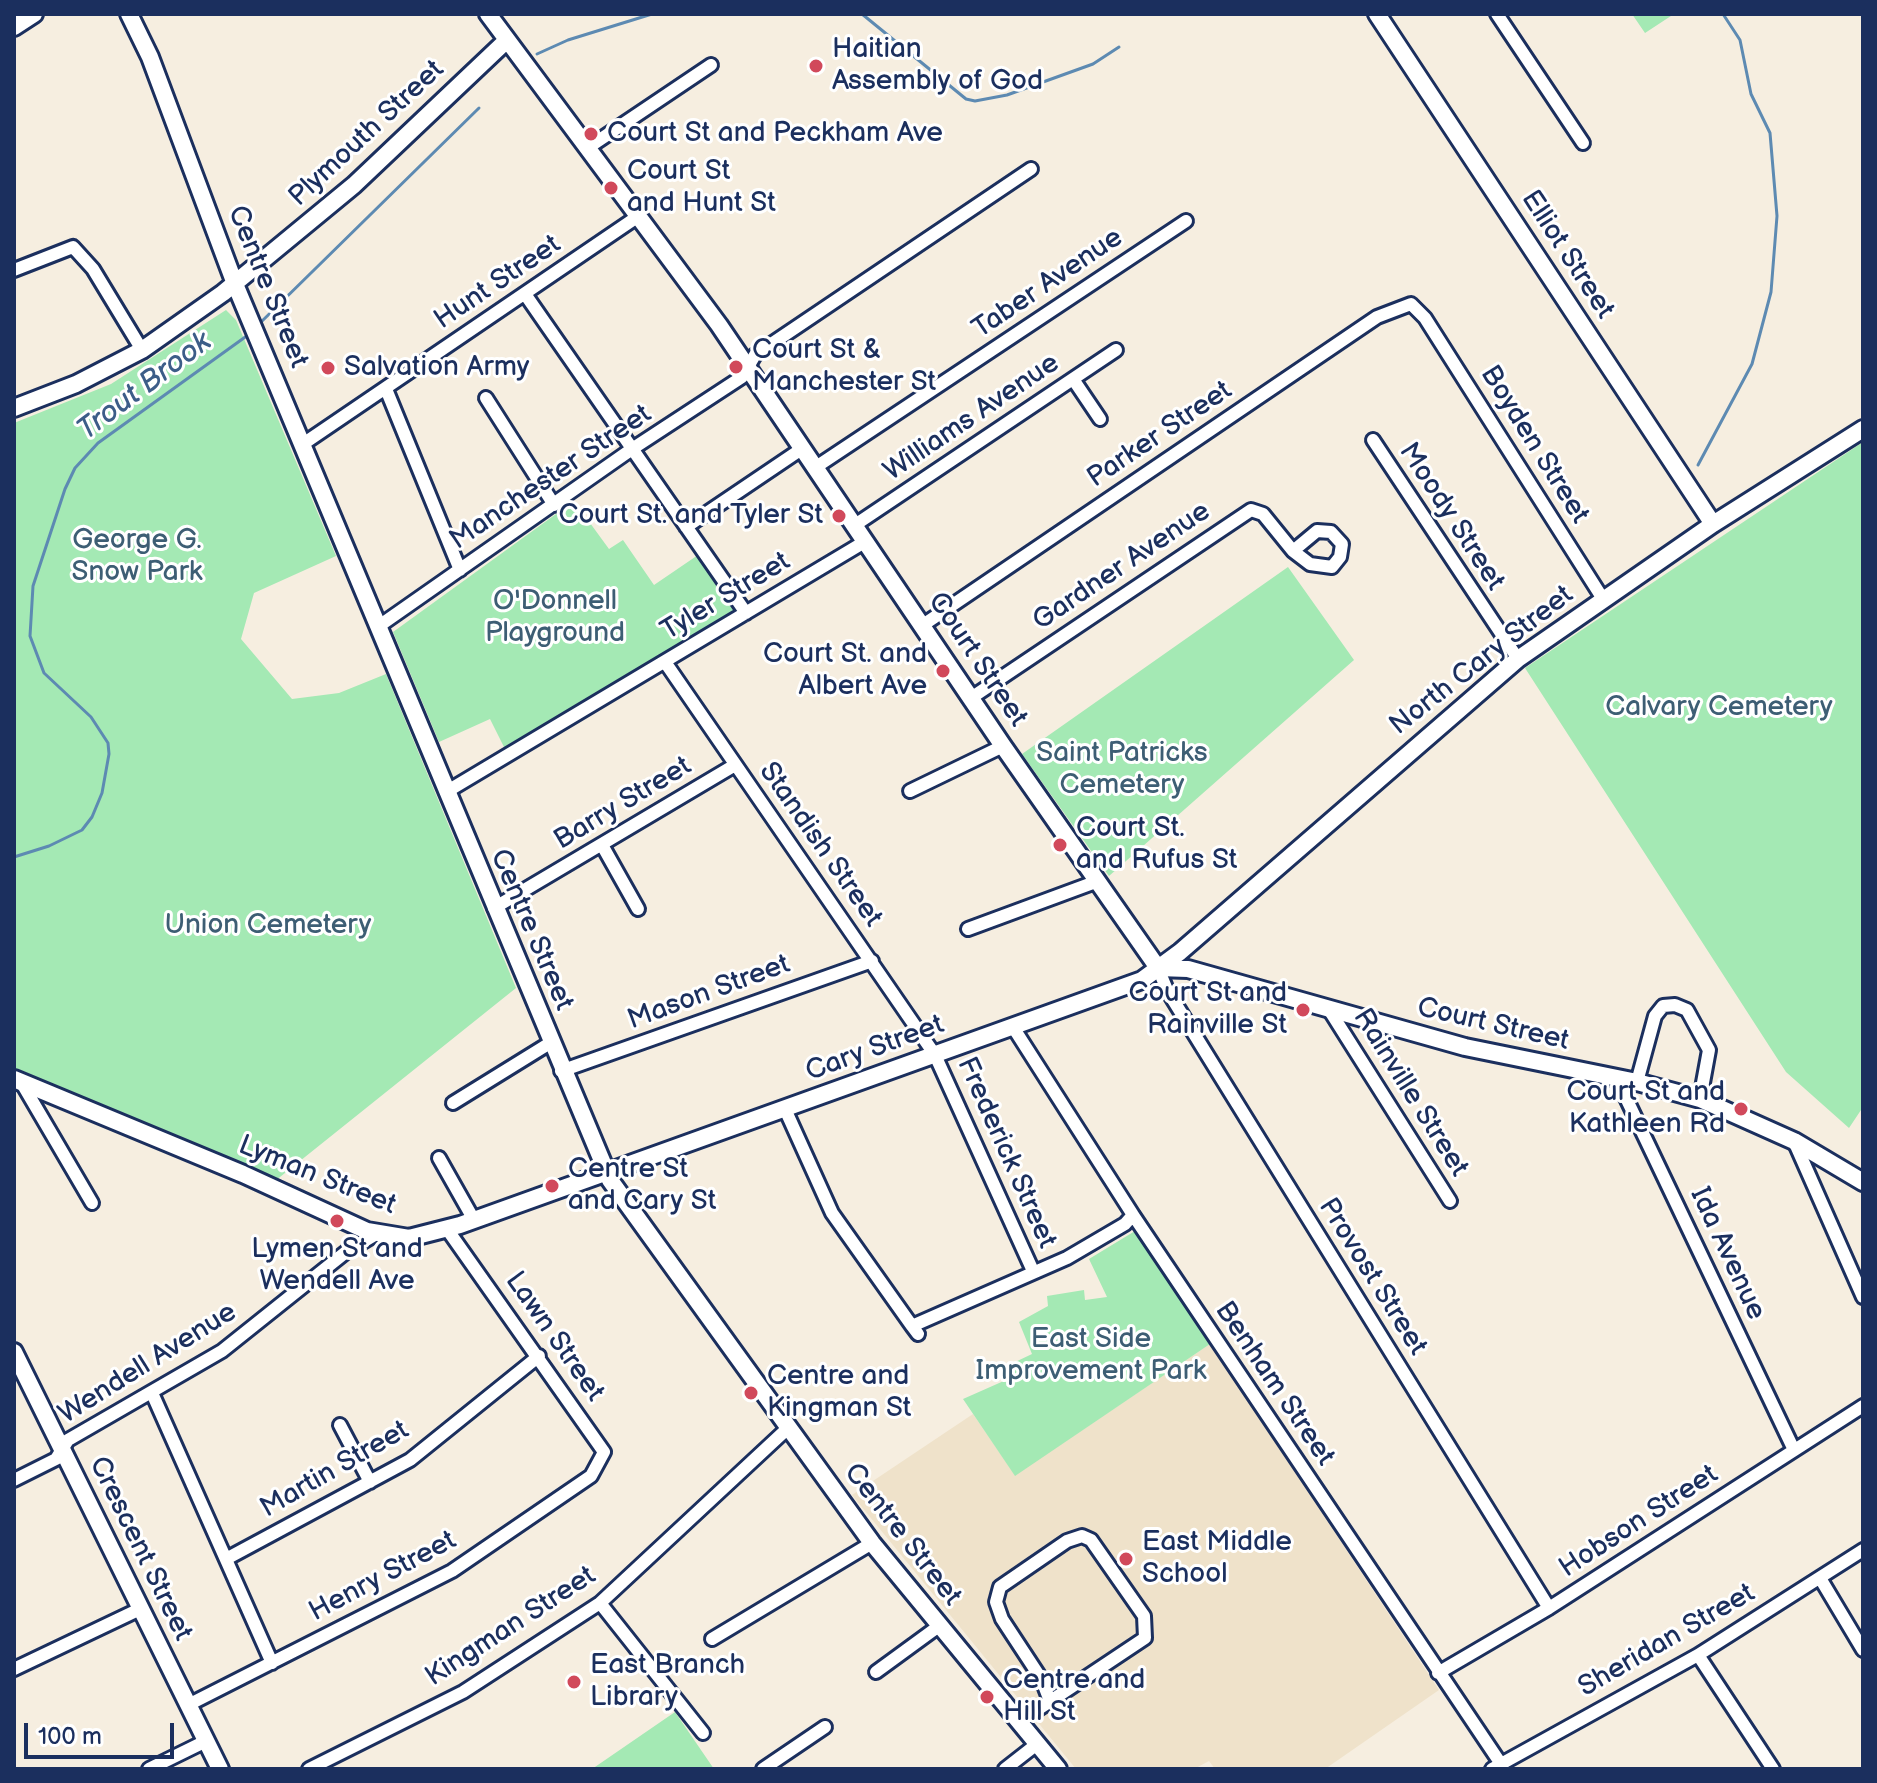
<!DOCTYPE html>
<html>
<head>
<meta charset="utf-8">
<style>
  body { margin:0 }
  #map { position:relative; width:1877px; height:1783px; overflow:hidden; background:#f6eee0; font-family:"Balsamiq Sans",sans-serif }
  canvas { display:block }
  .frame { position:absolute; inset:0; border:16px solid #1b2f5e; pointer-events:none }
  .scale { position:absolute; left:24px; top:1723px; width:150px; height:36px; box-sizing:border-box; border:4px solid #1b2f5e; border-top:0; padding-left:10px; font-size:24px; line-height:28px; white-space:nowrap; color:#1b2f5e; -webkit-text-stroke:6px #fff; paint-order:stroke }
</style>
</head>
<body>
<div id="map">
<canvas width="1877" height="1783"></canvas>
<div class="frame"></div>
<div class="scale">100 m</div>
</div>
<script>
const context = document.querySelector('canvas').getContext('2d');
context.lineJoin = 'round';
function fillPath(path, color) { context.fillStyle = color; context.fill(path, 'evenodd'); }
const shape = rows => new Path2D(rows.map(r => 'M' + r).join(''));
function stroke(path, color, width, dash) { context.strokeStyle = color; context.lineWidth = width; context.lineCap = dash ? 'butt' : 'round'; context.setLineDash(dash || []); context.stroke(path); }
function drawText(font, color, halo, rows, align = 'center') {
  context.font = font + ' "Balsamiq Sans",sans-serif'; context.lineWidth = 6; context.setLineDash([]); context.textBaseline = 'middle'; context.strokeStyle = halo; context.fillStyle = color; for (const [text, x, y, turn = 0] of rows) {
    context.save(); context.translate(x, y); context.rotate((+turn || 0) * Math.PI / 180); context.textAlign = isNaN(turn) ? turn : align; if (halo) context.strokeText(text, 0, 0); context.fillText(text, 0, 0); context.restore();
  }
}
fillPath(shape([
  [1210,1344,1439,1690,1325,1769,1215,1769,1209,1761,1194,1769,1076,1769,852,1495,973,1414,1015,1475]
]), '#efe2ca');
fillPath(shape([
  [1632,14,1674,14,1645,33],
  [226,310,236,320,336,556,254,593,241,639,292,699,339,693,386,674,516,988,275,1181,84,1098,14,1072,14,423,111,384],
  [1863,442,1863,1107,1849,1128,1786,1072,1525,668],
  [574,501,609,549,623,540,654,585,698,555,736,609,505,749,490,719,439,742,393,632],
  [1288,567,1354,660,1109,876,1022,754],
  [1135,1231,1210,1344,1015,1476,963,1399,1015,1376,1011,1364,1032,1354,1019,1322,1048,1306,1047,1296,1084,1290,1085,1300,1107,1297,1089,1259],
  [675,1712,714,1769,592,1769]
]), '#a4e9b4');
stroke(shape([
  [862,14,966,99,975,101,1007,95,1093,64,1119,47],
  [537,54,568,40,652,14],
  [259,324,479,108],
  [1698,465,1752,364,1771,292,1777,216,1770,133,1751,94,1740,40,1723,14],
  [14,857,49,846,82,830,92,817,102,793,109,754,108,743,91,717,44,673,30,636,33,586,65,489,75,468,98,443,248,335]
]), '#5d8ab2', 3);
const street = shape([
  [1497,14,1583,143],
  [589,147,711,65],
  [14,270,73,247,93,269,142,350],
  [525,294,746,613],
  [1073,379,1100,419],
  [386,389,460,570],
  [486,398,554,505],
  [1373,440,1518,659],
  [303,444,640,215],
  [816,467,1186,221],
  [855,525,1116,350],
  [686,527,803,448],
  [923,625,1377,317,1411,304,1425,318,1603,599],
  [379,626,632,449,742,377,755,355,1031,169],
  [665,662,935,1055,1033,1271],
  [971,698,1251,510,1263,514,1293,551,1310,564,1332,567,1340,557,1342,544,1331,532,1317,531,1293,551],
  [910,791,1003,746],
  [446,792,866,541],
  [602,845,638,909],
  [494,908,735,765],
  [968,929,1098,881],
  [1158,968,1167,990,1549,1608],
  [1330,1011,1450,1201],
  [1013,1027,1133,1215,1501,1764],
  [561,1071,872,961],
  [1617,1079,1794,1450],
  [20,1080,92,1203],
  [1637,1082,1655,1016,1663,1006,1675,1005,1687,1010,1709,1050,1700,1099],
  [453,1103,550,1043],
  [785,1109,832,1213,912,1326],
  [1794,1141,1863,1297],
  [439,1158,474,1220],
  [918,1334,912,1326,1067,1258,1125,1224,1133,1215],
  [152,1393,272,1663],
  [340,1425,370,1482],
  [14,1480,56,1459,68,1440,222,1351,346,1252,376,1234],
  [226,1559,410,1460,539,1356],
  [1820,1578,1863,1650],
  [600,1603,703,1733],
  [712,1639,872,1543],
  [1698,1655,1773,1769],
  [14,1669,140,1609],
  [876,1672,939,1626],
  [1438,1673,1549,1608,1863,1406],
  [188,1705,452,1571,591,1476,604,1452,447,1229],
  [1019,1722,1145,1638,1144,1616,1091,1540,1082,1536,1067,1541,1000,1587,996,1602,1002,1619,1042,1680,1050,1701],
  [149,1769,206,1741],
  [309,1769,463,1692,600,1603,788,1428],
  [763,1769,825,1727],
  [1005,1769,1037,1744],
  [1492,1769,1698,1655,1863,1550]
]);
const secondary = shape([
  [129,14,150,57,235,284,610,1180,872,1543,1058,1769],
  [488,14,719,325,1003,746,1158,968],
  [1377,14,1713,524],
  [14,27,34,14],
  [14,408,76,384,142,350,223,293,354,185,507,40],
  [1158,968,1188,969,1465,1047,1637,1082,1700,1099,1794,1141,1863,1182],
  [14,1079,243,1174,367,1231,409,1238,460,1225,1142,980,1180,952,1518,659,1713,524,1863,429],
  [14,1352,220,1769]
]);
stroke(street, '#1b2f5e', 18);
stroke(secondary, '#1b2f5e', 22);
stroke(street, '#fff', 12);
stroke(secondary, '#fff', 16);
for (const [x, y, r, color] of [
  [816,66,8,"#d1495b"],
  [591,134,8,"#d1495b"],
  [611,188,8,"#d1495b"],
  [736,367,8,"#d1495b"],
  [328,368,8,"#d1495b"],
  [839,516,8,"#d1495b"],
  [943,671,8,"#d1495b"],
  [1060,845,8,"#d1495b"],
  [1303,1010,8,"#d1495b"],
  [1741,1109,8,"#d1495b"],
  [552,1186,8,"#d1495b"],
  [337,1221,8,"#d1495b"],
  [751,1393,8,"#d1495b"],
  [1126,1559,8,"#d1495b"],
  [574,1682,8,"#d1495b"],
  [987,1697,8,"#d1495b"]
]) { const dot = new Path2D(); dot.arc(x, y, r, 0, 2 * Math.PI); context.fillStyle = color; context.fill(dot); stroke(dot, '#fff', 3); }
drawText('28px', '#1b2f5e', '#fff', [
  ["Haitian",832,50],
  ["Assembly of God",832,82],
  ["Court St and Peckham Ave",607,134],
  ["Court St",627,172],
  ["and Hunt St",627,204],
  ["Court St &",752,351],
  ["Manchester St",752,383],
  ["Salvation Army",344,368],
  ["Court St. and Tyler St",823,516,"right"],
  ["Court St. and",927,655,"right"],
  ["Albert Ave",927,687,"right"],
  ["Court St.",1076,829],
  ["and Rufus St",1076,861],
  ["Court St and",1287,994,"right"],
  ["Rainville St",1287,1026,"right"],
  ["Court St and",1725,1093,"right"],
  ["Kathleen Rd",1725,1125,"right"],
  ["Centre St",568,1170],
  ["and Cary St",568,1202],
  ["Lymen St and",337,1250,"center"],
  ["Wendell Ave",337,1282,"center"],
  ["Centre and",767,1377],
  ["Kingman St",767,1409],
  ["East Middle",1142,1543],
  ["School",1142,1575],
  ["East Branch",590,1666],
  ["Library",590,1698],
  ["Centre and",1003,1681],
  ["Hill St",1003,1713]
], 'left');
drawText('28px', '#1b2f5e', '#fff', [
  ["Plymouth Street",367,134,-43],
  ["Elliot Street",1567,255,57],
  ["Hunt Street",498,283,-34],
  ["Taber Avenue",1048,284,-34],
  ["Centre Street",267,287,68],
  ["Williams Avenue",972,418,-34],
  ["Parker Street",1160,435,-34],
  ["Boyden Street",1534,445,58],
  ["Manchester Street",551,478,-34],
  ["Moody Street",1451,517,57],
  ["Gardner Avenue",1122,567,-34],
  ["Tyler Street",726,597,-31],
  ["Court Street",977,660,56],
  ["North Cary Street",1482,661,-38],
  ["Barry Street",623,804,-31],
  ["Standish Street",820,845,55],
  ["Centre Street",531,930,67],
  ["Mason Street",709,993,-20],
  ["Court Street",1493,1025,13],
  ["Cary Street",875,1049,-20],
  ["Rainville Street",1410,1093,58],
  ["Frederick Street",1006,1153,66],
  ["Lyman Street",317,1176,22],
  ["Ida Avenue",1727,1254,65],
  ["Provost Street",1372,1277,58],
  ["Lawn Street",554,1337,55],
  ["Wendell Avenue",148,1364,-32],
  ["Benham Street",1274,1384,56],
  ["Martin Street",335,1470,-30],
  ["Hobson Street",1639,1522,-33],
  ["Centre Street",902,1535,52],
  ["Crescent Street",140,1549,64],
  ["Henry Street",383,1577,-28],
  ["Kingman Street",511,1627,-33],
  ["Sheridan Street",1667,1641,-30]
]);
drawText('28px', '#3d5e74', '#fff', [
  ["George G.",137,541],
  ["Snow Park",137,573],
  ["O'Donnell",555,602],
  ["Playground",555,634],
  ["Calvary Cemetery",1719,708],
  ["Saint Patricks",1122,754],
  ["Cemetery",1122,786],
  ["Union Cemetery",268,926],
  ["East Side",1091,1340],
  ["Improvement Park",1091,1372]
]);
drawText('italic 30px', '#3c5d88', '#fff', [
  ["Trout Brook",145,387,-37]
]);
</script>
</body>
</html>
